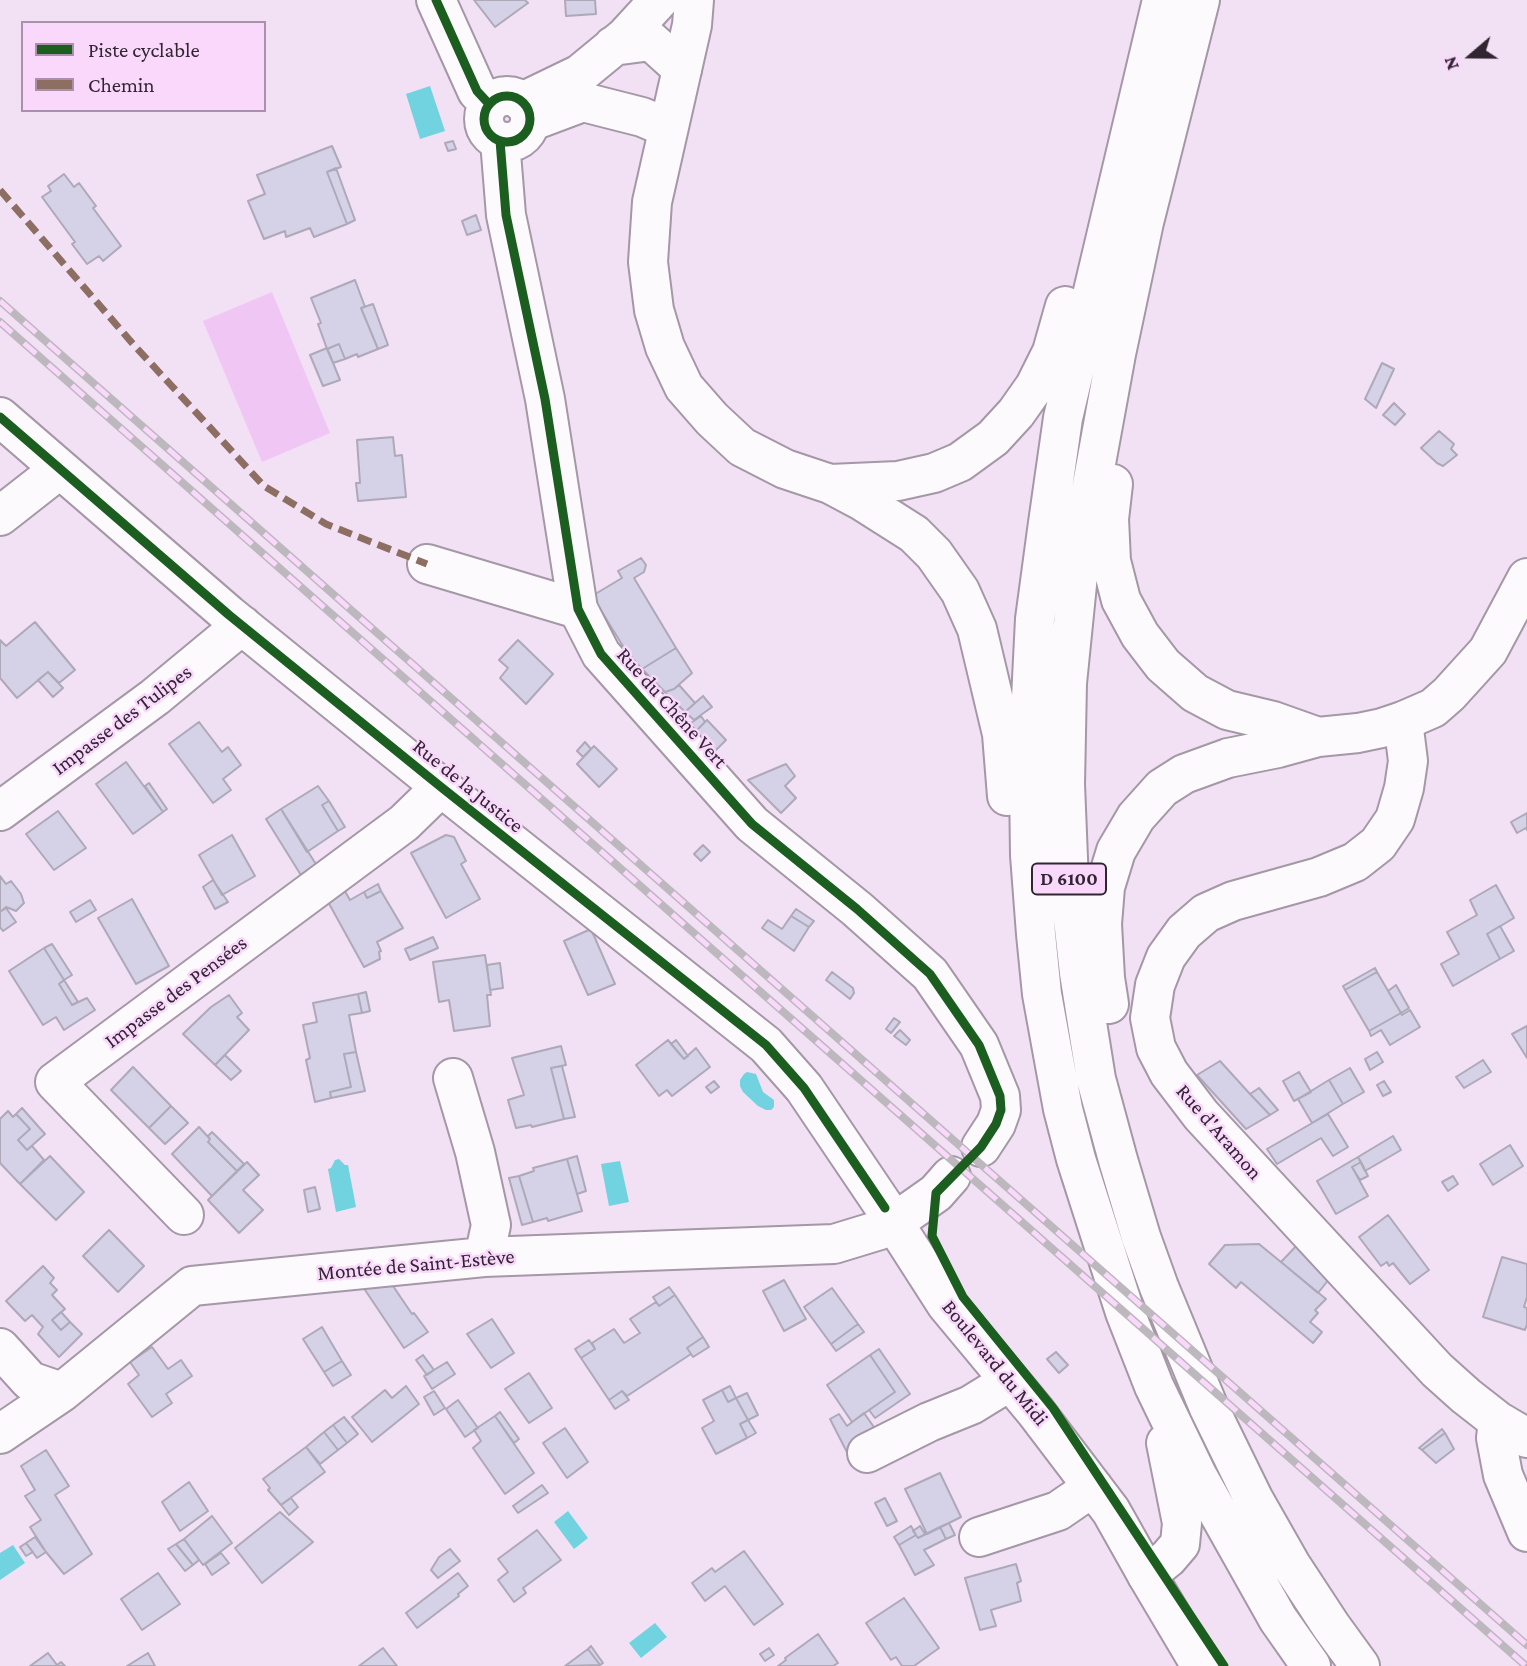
<!DOCTYPE html>
<html>
<head>
<meta charset="utf-8">
<style>
  body { margin:0 }
  #map { position:relative; width:1527px; height:1666px; overflow:hidden; background:#f2e0f4; font-family:"Crimson Pro",serif }
  canvas { display:block }
  .legend { position:absolute; left:21px; top:21px; width:245px; height:91px; box-sizing:border-box; background:#f9d8fc; border:2px solid #a990ab; margin:0; padding:9px 12px; list-style:none; font-size:21px; color:#312532 }
  .legend li { display:flex; align-items:center; gap:14px; height:35px }
  .legend b { width:35px; border:2px solid #a990ab }
  .north { position:absolute; left:1436px; top:21px; width:70px; height:70px; -webkit-text-stroke:5px #f9d8fc; paint-order:stroke; rotate:250deg; font-size:19px; font-weight:700; line-height:28px; text-align:center; color:#312532 }
  .north::after { content:''; display:block; margin:auto; width:24px; height:32px; background:#312532; clip-path:polygon(50% 0,100% 100%,50% 72%,0 100%) }
</style>
</head>
<body>
<div id="map">
<canvas width="1527" height="1666"></canvas>
<ul class="legend">
<li><b style="height:9px;background:#1b5e20"></b>Piste cyclable</li>
<li><b style="height:9px;background:#8d6e63"></b>Chemin</li>
</ul>
<div class="north">N</div>
</div>
<script>
const context = document.querySelector('canvas').getContext('2d');
context.lineJoin = 'round';
function fillPath(path, color) { context.fillStyle = color; context.fill(path, 'evenodd'); }
const shape = rows => new Path2D(rows.map(r => 'M' + r).join(''));
function stroke(path, color, width, dash) { context.strokeStyle = color; context.lineWidth = width; context.lineCap = dash ? 'butt' : 'round'; context.setLineDash(dash || []); context.stroke(path); }
function drawText(font, color, halo, rows, align = 'center') {
  context.font = font + ' "Crimson Pro",serif'; context.lineWidth = 5; context.setLineDash([]); context.textBaseline = 'middle'; context.strokeStyle = halo; context.fillStyle = color; for (const [text, x, y, turn = 0] of rows) {
    context.save(); context.translate(x, y); context.rotate((+turn || 0) * Math.PI / 180); context.textAlign = isNaN(turn) ? turn : align; if (halo) context.strokeText(text, 0, 0); context.fillText(text, 0, 0); context.restore();
  }
}
fillPath(shape([
  [272,292,330,433,262,462,203,321]
]), '#f0c6f5');
fillPath(shape([
  [430,86,445,131,420,139,406,94],
  [747,1072,756,1074,763,1092,774,1100,774,1107,771,1110,766,1110,758,1106,743,1092,740,1086,740,1080,744,1074],
  [339,1159,345,1165,348,1165,356,1207,336,1212,328,1169,331,1168,335,1160],
  [620,1161,629,1202,609,1206,601,1164],
  [568,1511,588,1538,574,1549,554,1522],
  [13,1545,25,1563,0,1580,0,1553],
  [655,1623,667,1637,641,1658,629,1643]
]), '#71d2e0');
const building = shape([
  [474,0,525,0,528,3,495,27,474,0],
  [565,0,595,0,596,14,566,16,565,0],
  [453,141,456,149,448,151,445,143,453,141],
  [332,146,341,167,327,172,347,224,314,237,310,228,286,237,285,231,264,239,248,201,265,194,257,175,332,146],
  [336,168,355,220,347,224,327,172,336,168],
  [64,174,74,187,79,183,96,206,93,208,121,246,103,261,99,256,87,264,72,244,75,242,42,197,51,191,48,186,64,174],
  [476,215,481,230,467,235,462,221,476,215],
  [355,280,365,307,361,308,378,349,358,357,357,354,345,359,339,344,327,349,318,324,321,323,311,298,355,280],
  [373,304,388,345,378,349,361,308,373,304],
  [339,344,345,359,333,363,327,349,339,344],
  [327,348,340,380,323,386,310,355,327,348],
  [1382,363,1394,369,1376,408,1365,399,1382,363],
  [1394,403,1405,414,1395,425,1383,415,1394,403],
  [1439,431,1454,444,1451,449,1457,455,1443,466,1437,463,1421,448,1439,431],
  [393,437,395,456,402,455,406,497,358,501,356,483,360,483,357,440,393,437],
  [641,558,646,565,644,572,634,578,676,648,642,669,626,651,592,596,622,578,618,571,641,558],
  [35,622,75,670,59,683,48,672,17,698,0,678,0,640,6,646,35,622],
  [518,640,553,674,526,704,500,678,508,668,499,660,518,640],
  [676,648,692,673,674,689,665,692,642,669,676,648],
  [48,672,63,688,53,697,38,680,48,672],
  [679,685,695,703,685,712,665,692,674,689,679,685],
  [703,696,712,707,694,720,685,712,703,696],
  [701,716,705,722,695,732,688,725,701,716],
  [707,720,726,740,714,752,695,732,707,720],
  [199,722,222,752,228,747,241,765,223,779,231,790,213,803,169,744,199,722],
  [585,742,591,749,583,757,577,751,585,742],
  [594,746,617,769,599,787,577,764,594,746],
  [126,762,163,812,133,834,96,784,126,762],
  [786,764,795,776,785,786,796,798,781,813,748,780,786,764],
  [149,783,167,809,163,812,145,786,149,783],
  [318,786,329,801,322,805,338,831,307,852,281,809,318,786],
  [329,801,345,827,338,831,322,805,329,801],
  [281,809,319,869,304,880,266,819,281,809],
  [58,811,86,848,54,870,26,834,58,811],
  [1527,813,1527,830,1526,828,1517,833,1511,822,1527,813],
  [232,835,255,876,222,895,199,855,232,835],
  [446,835,454,837,466,861,461,864,480,899,446,918,411,853,446,835],
  [703,845,710,852,701,861,694,854,703,845],
  [0,876,6,884,11,881,21,894,24,903,16,911,6,907,0,912,0,876],
  [213,880,228,902,215,909,203,887,213,880],
  [378,884,381,891,367,898,364,892,378,884],
  [1496,885,1514,918,1487,934,1500,959,1453,986,1441,964,1459,954,1447,932,1477,915,1470,900,1496,885],
  [343,888,350,900,364,892,367,898,381,891,403,928,377,942,381,951,379,952,380,959,364,967,327,900,343,888],
  [132,899,169,966,136,984,98,918,132,899],
  [90,900,96,910,76,922,70,912,90,900],
  [6,908,16,922,3,931,0,927,0,912,6,908],
  [796,909,814,921,809,927,791,916,796,909],
  [791,916,809,927,794,951,762,928,768,920,782,929,791,916],
  [1500,926,1514,951,1500,959,1487,934,1500,926],
  [591,929,615,984,588,995,564,941,591,929],
  [433,937,438,948,410,960,405,949,433,937],
  [52,944,72,975,64,980,44,948,52,944],
  [44,948,64,980,59,984,72,1005,87,998,95,1010,64,1030,56,1017,43,1025,9,971,44,948],
  [485,955,491,995,487,995,490,1026,454,1031,449,1000,439,1002,433,962,485,955],
  [500,963,503,988,490,990,487,965,500,963],
  [1375,968,1377,972,1345,990,1343,986,1375,968],
  [832,972,853,988,854,993,850,999,826,980,832,972],
  [1377,972,1401,1013,1369,1031,1345,990,1377,972],
  [64,980,78,1002,72,1005,59,984,64,980],
  [1396,985,1409,1008,1401,1013,1388,991,1396,985],
  [366,992,370,1011,362,1013,358,994,366,992],
  [358,994,362,1013,349,1015,356,1052,344,1054,351,1087,330,1092,331,1098,315,1102,306,1060,310,1058,303,1025,317,1022,313,1003,358,994],
  [229,995,242,1013,237,1017,249,1030,215,1065,183,1034,211,1007,229,995],
  [1410,1010,1420,1027,1390,1045,1381,1030,1371,1036,1369,1031,1401,1013,1402,1015,1410,1010],
  [894,1018,900,1022,891,1033,886,1029,894,1018],
  [1527,1026,1527,1058,1512,1034,1527,1026],
  [900,1030,910,1040,906,1045,894,1036,900,1030],
  [668,1040,684,1059,696,1048,710,1067,672,1096,667,1090,659,1096,636,1065,668,1040],
  [676,1040,688,1056,684,1059,671,1044,676,1040],
  [561,1046,566,1065,551,1068,564,1119,532,1127,531,1125,516,1128,508,1100,524,1095,512,1058,561,1046],
  [356,1052,365,1091,331,1098,330,1092,351,1087,344,1054,356,1052],
  [1377,1052,1383,1062,1370,1070,1365,1059,1377,1052],
  [225,1055,241,1071,231,1080,215,1065,225,1055],
  [1483,1060,1491,1072,1464,1088,1456,1077,1483,1060],
  [1220,1061,1250,1094,1270,1115,1246,1129,1197,1075,1220,1061],
  [562,1066,575,1117,564,1119,551,1068,562,1066],
  [133,1067,171,1106,149,1128,111,1090,133,1067],
  [1350,1068,1364,1092,1343,1104,1329,1080,1350,1068],
  [1299,1072,1311,1092,1294,1101,1283,1081,1299,1072],
  [1329,1080,1343,1104,1312,1123,1298,1099,1329,1080],
  [714,1081,719,1087,711,1093,706,1087,714,1081],
  [1384,1081,1391,1092,1383,1096,1377,1085,1384,1081],
  [1259,1088,1278,1110,1270,1115,1250,1094,1259,1088],
  [171,1106,188,1123,165,1144,149,1128,171,1106],
  [22,1108,45,1134,27,1150,18,1140,30,1129,16,1114,22,1108],
  [8,1111,13,1117,16,1114,30,1129,18,1140,27,1150,32,1146,44,1160,20,1184,0,1163,0,1119,8,1111],
  [1328,1114,1348,1147,1333,1156,1321,1138,1277,1164,1267,1149,1328,1114],
  [199,1127,210,1139,208,1142,237,1171,212,1196,172,1154,199,1127],
  [212,1132,244,1164,237,1171,208,1142,210,1139,208,1136,212,1132],
  [1393,1136,1401,1150,1365,1171,1358,1157,1393,1136],
  [1510,1145,1523,1166,1493,1185,1480,1164,1510,1145],
  [50,1156,84,1192,56,1220,20,1184,50,1156],
  [577,1156,586,1191,577,1194,567,1159,577,1156],
  [1358,1157,1361,1162,1352,1167,1368,1196,1336,1214,1317,1181,1358,1157],
  [567,1159,582,1211,548,1221,547,1218,533,1222,519,1176,534,1171,533,1168,567,1159],
  [247,1162,259,1175,243,1190,263,1210,239,1233,208,1200,247,1162],
  [1361,1162,1368,1176,1360,1180,1352,1167,1361,1162],
  [519,1176,533,1222,522,1225,509,1178,519,1176],
  [1453,1176,1458,1184,1448,1191,1442,1182,1453,1176],
  [315,1187,320,1209,308,1212,304,1190,315,1187],
  [1388,1215,1429,1270,1410,1284,1393,1263,1389,1266,1387,1262,1381,1266,1359,1237,1388,1215],
  [109,1230,144,1266,118,1292,83,1256,109,1230],
  [1300,1242,1330,1278,1318,1293,1281,1262,1300,1242],
  [1259,1244,1326,1299,1315,1310,1318,1313,1310,1322,1322,1332,1313,1343,1241,1282,1236,1288,1209,1264,1225,1245,1259,1244],
  [1502,1257,1527,1264,1527,1297,1524,1307,1527,1308,1527,1324,1525,1330,1483,1317,1502,1257],
  [43,1266,54,1278,50,1283,57,1290,52,1295,65,1309,52,1320,61,1330,70,1322,82,1334,59,1357,38,1334,43,1327,32,1315,25,1321,6,1301,43,1266],
  [784,1280,806,1319,784,1331,763,1291,784,1280],
  [359,1281,391,1283,412,1314,414,1313,428,1332,404,1348,359,1281],
  [669,1287,675,1295,659,1306,653,1297,669,1287],
  [832,1288,858,1324,831,1344,804,1307,832,1288],
  [675,1295,703,1337,687,1348,691,1354,627,1396,622,1391,609,1400,581,1358,595,1349,592,1343,614,1329,624,1343,640,1333,630,1319,656,1302,659,1306,675,1295],
  [61,1312,70,1322,61,1330,52,1320,61,1312],
  [492,1319,514,1353,491,1368,467,1334,492,1319],
  [858,1324,864,1332,836,1351,831,1344,858,1324],
  [322,1327,342,1361,324,1372,303,1339,322,1327],
  [703,1337,709,1347,693,1357,687,1348,703,1337],
  [589,1340,595,1349,581,1358,575,1349,589,1340],
  [152,1347,168,1369,181,1360,192,1376,166,1394,172,1403,152,1417,128,1384,139,1375,130,1362,152,1347],
  [879,1349,910,1394,875,1418,869,1410,895,1392,870,1355,879,1349],
  [1056,1352,1068,1365,1059,1373,1047,1359,1056,1352],
  [423,1355,434,1370,427,1375,416,1360,423,1355],
  [870,1355,895,1392,852,1422,827,1385,870,1355],
  [342,1361,351,1375,333,1386,324,1372,342,1361],
  [447,1362,455,1374,432,1389,424,1376,447,1362],
  [529,1373,552,1408,529,1423,505,1389,529,1373],
  [406,1386,419,1404,372,1442,352,1417,385,1390,392,1398,406,1386],
  [730,1386,736,1398,728,1402,722,1390,730,1386],
  [722,1390,728,1402,736,1398,748,1420,740,1424,747,1438,716,1454,702,1428,714,1421,703,1400,722,1390],
  [434,1391,445,1408,434,1415,424,1397,434,1391],
  [622,1391,629,1400,615,1409,609,1400,622,1391],
  [747,1393,758,1415,748,1420,736,1398,747,1393],
  [458,1400,478,1428,465,1437,446,1409,458,1400],
  [500,1412,519,1439,514,1443,495,1416,500,1412],
  [864,1413,876,1430,852,1462,830,1419,839,1414,847,1426,864,1413],
  [495,1416,534,1473,505,1494,473,1448,481,1441,474,1430,495,1416],
  [344,1417,358,1434,347,1443,333,1425,344,1417],
  [748,1420,756,1433,747,1438,740,1424,748,1420],
  [333,1425,347,1443,338,1450,324,1432,333,1425],
  [565,1428,588,1462,567,1478,543,1443,565,1428],
  [1442,1429,1445,1433,1422,1450,1419,1448,1442,1429],
  [324,1432,338,1450,320,1464,306,1447,324,1432],
  [1445,1433,1454,1449,1436,1463,1422,1450,1445,1433],
  [306,1447,325,1472,281,1505,268,1490,270,1488,263,1479,306,1447],
  [46,1450,69,1486,55,1495,92,1554,64,1574,46,1552,30,1527,41,1520,25,1496,35,1490,21,1466,46,1450],
  [940,1473,961,1517,927,1534,905,1489,940,1473],
  [189,1482,208,1511,180,1531,162,1502,189,1482],
  [542,1485,548,1493,518,1513,513,1506,542,1485],
  [291,1498,298,1507,289,1515,281,1505,291,1498],
  [885,1498,897,1521,887,1526,875,1503,885,1498],
  [280,1512,313,1542,262,1583,235,1548,280,1512],
  [212,1516,232,1543,203,1565,184,1539,212,1516],
  [949,1523,955,1535,946,1539,940,1527,949,1523],
  [911,1526,916,1535,899,1545,894,1537,911,1526],
  [920,1526,925,1534,918,1538,913,1531,920,1526],
  [940,1527,946,1539,924,1550,934,1565,915,1575,899,1545,916,1535,918,1538,940,1527],
  [537,1530,561,1560,523,1588,526,1593,514,1602,498,1580,508,1572,498,1559,537,1530],
  [35,1537,46,1552,37,1558,26,1543,35,1537],
  [184,1539,199,1560,193,1565,176,1544,184,1539],
  [26,1543,33,1552,26,1556,20,1547,26,1543],
  [176,1544,193,1565,185,1571,168,1549,176,1544],
  [450,1549,460,1561,438,1578,431,1570,439,1557,450,1549],
  [744,1551,783,1604,754,1625,725,1586,705,1601,692,1583,712,1568,715,1572,744,1551],
  [221,1553,229,1563,212,1575,205,1564,221,1553],
  [1016,1564,1021,1581,1017,1583,1021,1601,991,1610,996,1626,980,1630,965,1578,1016,1564],
  [158,1573,180,1604,142,1630,121,1599,158,1573],
  [458,1573,468,1586,458,1594,459,1596,417,1628,406,1613,458,1573],
  [904,1598,939,1648,914,1666,902,1666,896,1657,891,1660,866,1623,904,1598],
  [818,1634,838,1663,833,1666,778,1666,786,1660,785,1658,818,1634],
  [591,1646,603,1663,600,1665,588,1649,591,1646],
  [383,1648,397,1666,359,1666,383,1648],
  [769,1648,774,1655,765,1661,760,1654,769,1648],
  [588,1649,600,1665,565,1666,588,1649],
  [48,1653,57,1665,61,1662,65,1666,30,1666,48,1653],
  [148,1653,155,1666,127,1666,148,1653]
]);
fillPath(building, '#d5d2e7');
stroke(building, '#ada9b9', 2);
const minor = shape([
  [436,0,477,91,489,104],
  [613,46,651,41,682,69],
  '484 119a23 23 0 1 1 46 0a23 23 0 1 1-46 0Z',
  [522,102,580,74,625,37,659,0],
  [535,120,583,102,642,117,668,128],
  [500,141,506,215,545,399,578,609,601,654,752,824,857,909,930,974,979,1045,1000,1096,1001,1110,996,1124,981,1147],
  [0,417,229,615,441,787,766,1045,804,1088,885,1208],
  [0,516,60,469],
  [427,564,578,609],
  [1403,721,1408,761,1404,788,1395,819,1378,844,1355,862,1319,877,1233,901,1206,913,1184,932,1166,957,1155,985,1150,1018,1156,1048,1169,1073,1201,1115,1437,1370,1466,1396,1498,1421,1527,1438],
  [0,811,155,697,242,625],
  [453,1078,475,1152,491,1225,484,1257],
  [909,1212,936,1193,951,1176],
  [184,1215,55,1082,404,823,441,787],
  [903,1237,946,1304,1035,1411,1111,1511,1147,1575,1201,1666],
  [0,1348,30,1381,62,1392],
  [1498,1421,1496,1438,1503,1475,1527,1532],
  [0,1434,62,1392,192,1286,484,1257,834,1244,880,1230],
  [867,1453,929,1422,971,1405,1010,1381],
  [979,1537,1058,1511,1093,1487]
]);
const major = shape([
  [694,0,692,25,652,202,648,262,654,310,665,347,684,387,712,419,742,447,785,469,830,484,862,501,914,534,934,554,960,591,977,629,1002,734,1007,796],
  [1162,0,1063,418,1048,523,1035,619,1031,699,1029,781,1030,855,1036,934,1042,994,1063,1109,1076,1159,1125,1312,1154,1386,1197,1475,1278,1619,1311,1666],
  [1200,0,1144,222,1116,354,1081,545,1067,683,1065,784,1069,883,1079,973,1096,1079,1118,1160,1141,1237,1159,1287,1209,1408,1254,1500,1291,1565,1331,1626,1360,1666],
  [830,484,898,481,934,473,960,462,993,438,1016,413,1035,386,1052,352,1065,306],
  [1113,484,1109,519,1111,561,1121,600,1140,635,1163,665,1195,693,1227,710,1273,721,1318,737],
  [1109,1004,1105,978,1102,924,1105,887,1116,851,1136,817,1162,788,1184,774,1228,758,1278,748,1318,737,1358,733,1382,728,1403,721,1433,708,1449,694,1488,651,1527,578],
  [1147,1575,1168,1558,1180,1544,1182,1523,1166,1443]
]);
stroke(minor, '#a497a6', 42);
stroke(major, '#a497a6', 42);
stroke(minor, '#fdfafd', 38);
stroke(major, '#fdfafd', 38);
const rail = shape([
  [0,301,1527,1645],
  [0,322,1526,1666]
]);
stroke(rail, '#bcb8bd', 8);
stroke(rail, '#f9d8fc', 5, [16]);
stroke(shape([
  [0,190,133,344,264,486,326,524,427,564]
]), '#8d6e63', 7, [14, 7]);
stroke(shape([
  [436,0,477,91,489,104],
  '484 119a23 23 0 1 1 46 0a23 23 0 1 1-46 0Z',
  [500,141,506,215,545,399,578,609,601,654,752,824,857,909,930,974,979,1045,1000,1096,1001,1110,996,1124,981,1147,936,1193,932,1236,963,1297,1053,1408,1224,1666],
  [0,417,229,615,441,787,766,1045,804,1088,885,1208]
]), '#1b5e20', 9);
for (const [x, y, w] of [
  [1069,879,74]
]) { const box = new Path2D(); box.roundRect(x - w / 2, y - 15.5, w, 31, 5); context.fillStyle = '#f9d8fc'; context.fill(box); stroke(box, '#312532', 2); }
drawText('bold 19px', '#312532', null, [
  ["D 6100",1069,879]
]);
drawText('21px', '#312532', '#f9d8fc', [
  ["Rue du Chêne Vert",672,708,48],
  ["Impasse des Tulipes",122,720,-37],
  ["Rue de la Justice",468,786,39],
  ["Impasse des Pensées",176,992,-37],
  ["Rue d'Aramon",1219,1132,49],
  ["Montée de Saint-Estève",416,1265,-5],
  ["Boulevard du Midi",995,1363,51]
]);
</script>
</body>
</html>
